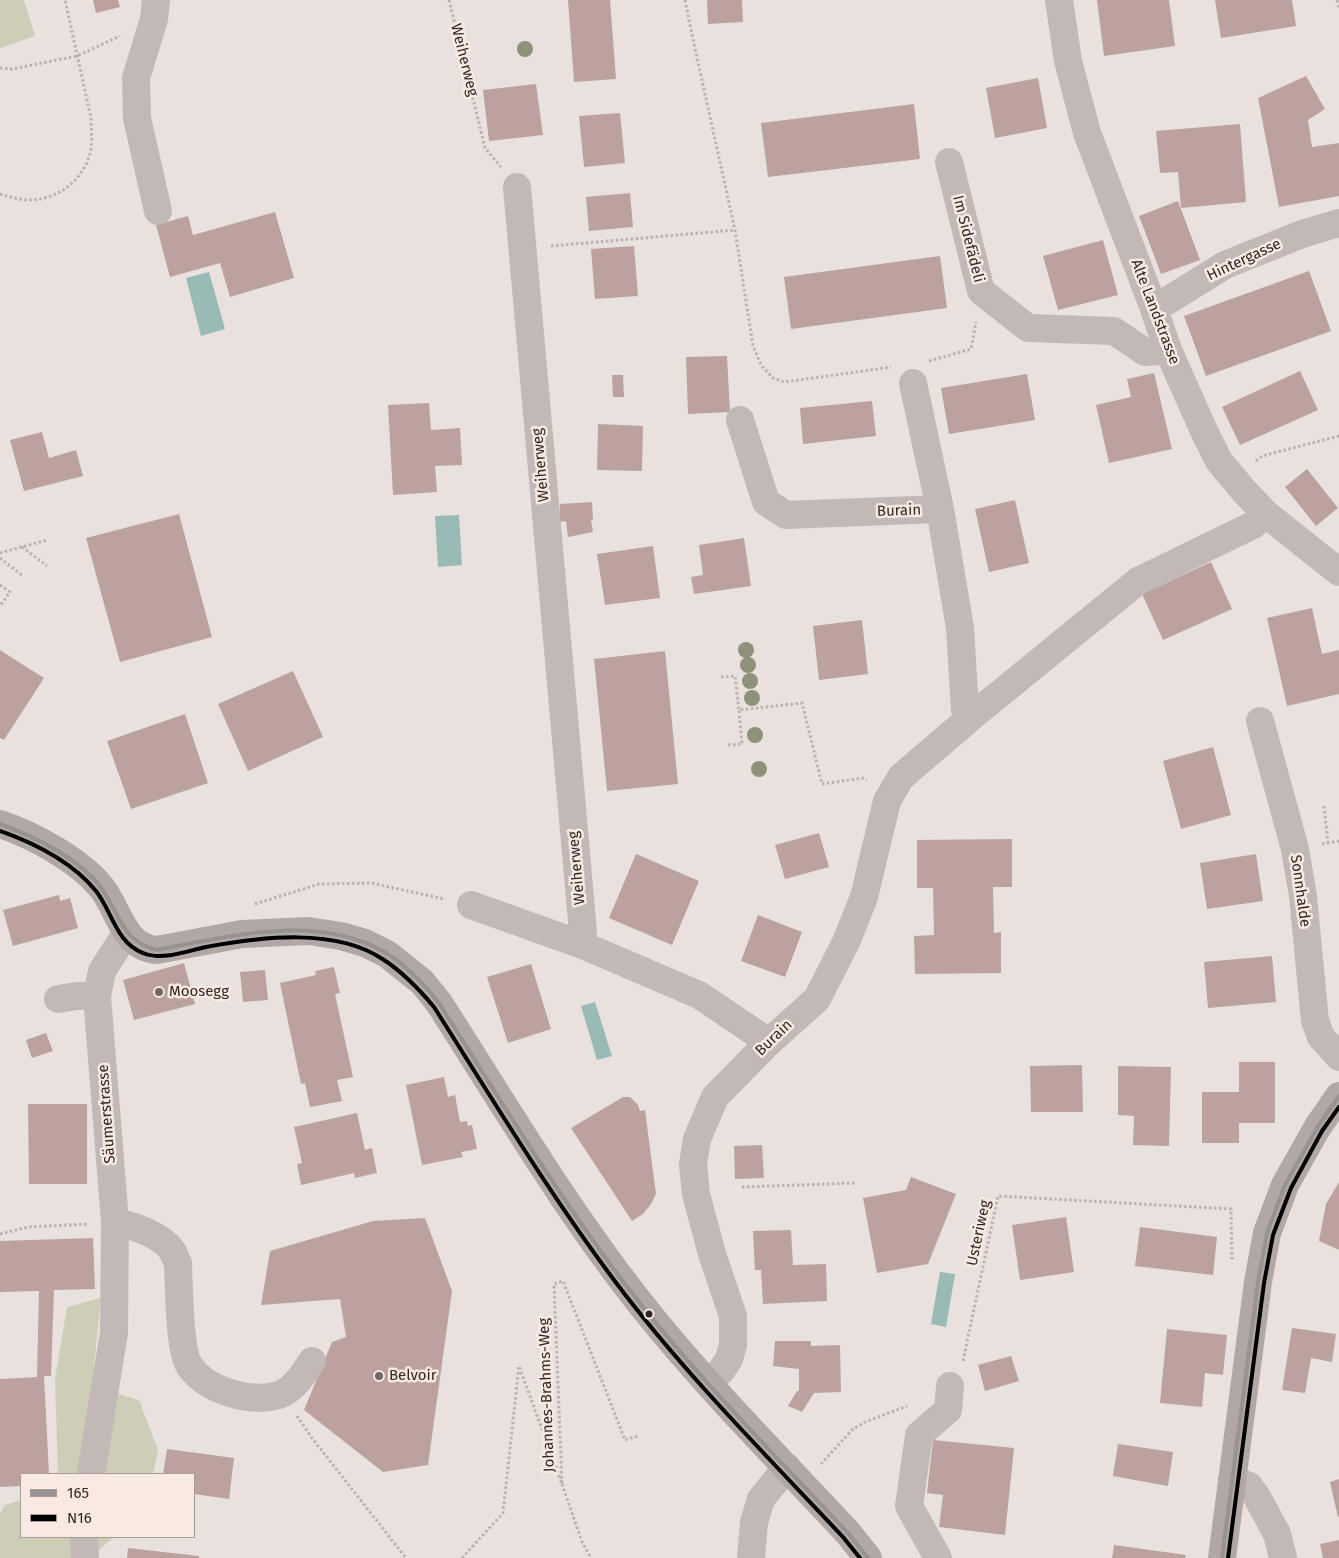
<!DOCTYPE html>
<meta charset="utf-8">
<style>
body{margin:0}
#map{position:relative;width:1339px;height:1558px;overflow:hidden;background:#e9e1dd;font-family:"Fira Sans",sans-serif}
canvas{display:block}
.legend{position:absolute;left:20px;top:1473px;width:175px;height:65px;box-sizing:border-box;background:#f8eae2;border:1px solid #a99c96;margin:0;padding:6px 9px;list-style:none;font-size:15px;color:#322725}
.legend li{display:flex;align-items:center;gap:10px;height:25px}
.legend b{width:25px;border:1px solid #a99c96}
</style>
<div id="map">
<canvas width="1339" height="1558"></canvas>
<ul class="legend">
<li><b style="height:6px;background:#989392"></b>165</li>
<li><b style="height:6px;background:#000"></b>N16</li>
</ul>
</div>
<script>
const g = document.querySelector('canvas').getContext('2d');
g.lineJoin = 'round';
function fill(path, color) {
  g.fillStyle = color;
  g.fill(path, 'evenodd');
}
function strokePath(path, color, width, dash) {
  g.strokeStyle = color;
  g.lineWidth = width;
  g.lineCap = dash ? 'butt' : 'round';
  g.setLineDash(dash || []);
  g.stroke(path);
}
function drawText(font, color, halo, rows, align = 'center') {
  g.font = font + ' "Fira Sans",sans-serif';
  g.lineWidth = 5;
  g.setLineDash([]);
  g.textBaseline = 'middle';
  g.strokeStyle = halo;
  g.fillStyle = color;
  for (const [text, x, y, turn = 0] of rows) {
    g.save();
    g.translate(x, y);
    g.rotate((+turn || 0) * Math.PI / 180);
    g.textAlign = isNaN(turn) ? turn : align;
    if (halo) g.strokeText(text, 0, 0);
    g.fillText(text, 0, 0);
    g.restore();
  }
}
const green = new Path2D(`
 M0 0H24L35 36 0 48Z
 M101 1298 92 1386 139 1400 158 1450 153 1474H58L55 1379 67 1307Z
 M21 1500V1537H114L89 1558H0V1514L5 1505Z`);
const water = new Path2D(`
 M209 272 225 329 201 336 186 278Z
 M459 515 462 565 438 567 435 516Z
 M595 1002 612 1056 597 1060 581 1006Z
 M940 1272 955 1274 946 1327 931 1324Z`);
const building = new Path2D(`
 M93 0H118L120 7 96 13Z
 M568 0H610L616 79 574 82Z
 M707 0H742L743 22 708 24Z
 M1097 0H1169L1175 46 1104 56Z
 M1215 0H1292L1296 26 1221 38Z
 M1306 76 1325 109 1308 120 1312 147 1339 143V196L1279 207 1258 98Z
 M1038 78 1047 128 995 138 986 88Z
 M536 84 543 135 489 141 483 90Z
 M914 104 920 159 768 177 761 123Z
 M620 113 625 163 584 167 579 116Z
 M1240 124 1246 202 1181 208 1178 172 1160 173 1156 131Z
 M630 193 633 227 589 231 586 197Z
 M1178 201 1200 260 1161 274 1139 216Z
 M275 212 294 278 230 297 220 263 170 277 156 225 188 216 193 235Z
 M1103 240 1118 295 1058 310 1043 256Z
 M634 246 638 296 595 299 591 249Z
 M940 256 947 308 791 329 784 277Z
 M1309 271 1331 331 1206 376 1184 316Z
 M727 356 730 412 688 414 686 357Z
 M1300 371 1318 410 1240 445 1222 407Z
 M1154 373 1172 449 1109 463 1096 405 1131 397 1127 379Z
 M1027 374 1035 420 949 434 941 388Z
 M612 375H623L624 397H613Z
 M872 401 876 436 803 444 800 408Z
 M429 403 431 430 460 428 462 465 435 466 437 492 393 495 388 405Z
 M598 424 643 426 642 471 597 470Z
 M42 432 49 458 76 450 83 476 24 491 10 440Z
 M1307 469 1338 508 1316 526 1285 487Z
 M1015 500 1029 563 989 572 975 509Z
 M592 502 593 520H591L593 532 568 537 566 521 560 522V504Z
 M179 514 212 637 120 662 86 538Z
 M744 538 751 586 694 594 691 577 703 575 699 545Z
 M653 546 660 598 605 605 597 554Z
 M1211 562 1232 609 1163 640 1142 594Z
 M1312 608 1322 654 1339 650V694L1287 706 1267 618Z
 M862 620 868 674 819 680 813 626Z
 M0 650 44 678 4 740 0 738Z
 M665 651 678 784 607 791 594 659Z
 M293 671 323 737 248 771 218 704Z
 M185 714 208 783 131 809 107 741Z
 M1213 747 1231 815 1181 829 1163 761Z
 M819 833 829 867 785 879 775 845Z
 M1012 839V887H993L994 933 1001 932V973L915 974 914 936 934 935 933 888H917V840Z
 M636 854 699 881 672 945 609 918Z
 M1256 854 1263 901 1207 909 1200 863Z
 M59 895 60 901 70 898 78 928 13 946 3 910Z
 M758 915 802 932 785 977 741 961Z
 M1272 956 1276 1002 1208 1008 1204 962Z
 M184 963 195 1004 134 1020 123 980Z
 M531 964 551 1029 508 1043 487 977Z
 M334 967 340 993 335 994 353 1077 337 1080 342 1101 310 1107 305 1083 301 1084 280 983 316 975 315 971Z
 M265 970 268 1000 243 1002 240 972Z
 M46 1033 53 1051 32 1058 26 1040Z
 M1239 1062H1275V1123H1239V1143H1202V1092H1239Z
 M1082 1065 1083 1112H1031L1030 1066Z
 M1118 1066 1171 1067 1169 1146 1133 1145 1134 1116 1118 1115Z
 M444 1077 448 1097 455 1095 460 1122 467 1121 468 1126 472 1125 477 1149 461 1152 463 1157 422 1165 406 1085Z
 M623 1097H630L638 1105 640 1111 645 1110 656 1194 651 1204 643 1214 632 1221 571 1128Z
 M28 1104H87V1184H29Z
 M357 1113 365 1150 372 1148 377 1173 355 1178 354 1173 301 1185 297 1164 302 1163 294 1127Z
 M762 1145 764 1178 735 1179 734 1146Z
 M911 1177 956 1194 928 1264 877 1273 863 1198 906 1190Z
 M1339 1182V1250L1319 1241 1326 1204Z
 M1066 1217 1074 1272 1020 1280 1012 1225Z
 M425 1218 452 1291 428 1465 383 1472 304 1410 332 1342 346 1337 340 1299 261 1305 270 1251 373 1221Z
 M1140 1227 1217 1237 1213 1275 1135 1266Z
 M791 1230 793 1265 826 1264 827 1301 763 1304 761 1270H755L753 1231Z
 M93 1238 95 1289 54 1290 51 1376H44L49 1474H21V1486L0 1487V1379L37 1377 39 1291 0 1292V1241Z
 M1292 1328 1336 1334 1332 1362 1311 1358 1305 1393 1282 1390Z
 M1167 1329 1227 1335 1223 1375 1205 1373 1202 1407 1160 1403Z
 M775 1341H811V1346L840 1345 841 1392 814 1393 802 1412 788 1406 797 1391H799V1369L773 1366Z
 M1011 1356 1019 1381 985 1391 978 1365Z
 M933 1440 1014 1448 1005 1535 939 1527 943 1495 927 1493Z
 M1118 1444 1173 1452 1168 1486 1113 1476Z
 M167 1449 234 1458 229 1499 194 1494V1474H163Z
 M1339 1479V1517H1338L1330 1482Z
 M1339 1540V1558H1323L1320 1544Z
 M1114 1545 1186 1555 1185 1558H1112Z
 M128 1548 199 1556V1558H127Z`);
const path = new Path2D(`
 M449 0 485 148 501 167
 M685 0 694 44 735 230 753 346 761 365 773 378 785 382 891 367
 M1337 0 1339 8
 M0 68 12 69 77 56 120 36
 M0 194C10 197 20 200 30 200 58 200 84 179 90 153 93 141 91 129 91 118L65 0
 M551 246 735 230
 M929 361 971 349 976 322
 M1256 461 1262 456 1339 436
 M22 547 47 566
 M0 553 47 540
 M0 558 23 576
 M0 585 10 592 0 606
 M721 677 735 676 739 710
 M728 745 742 744 739 710 802 703 822 784 863 778 867 780
 M1324 806 1328 843
 M1322 844 1339 841
 M255 904 319 884 371 883 444 899
 M742 1187 855 1183
 M0 1234 28 1227 88 1224
 M963 1361 998 1196 1231 1209 1232 1260
 M297 1416 312 1438 406 1558
 M821 1464 853 1429 865 1422 907 1406
 M562 1484 582 1542 591 1558
 M462 1558 503 1513 519 1366 562 1484 554 1284 563 1281 625 1440 638 1436`);
const minor = new Path2D(`
 M156 0 154 19 136 78 137 118 158 211
 M1059 0 1068 61 1087 133 1153 306 1168 350 1204 431 1219 461 1245 492 1266 514 1339 572
 M949 162 981 291 1028 328 1114 331 1145 352 1168 350
 M517 187 583 932 580 944
 M1153 306 1167 301 1225 265 1302 234 1339 223
 M913 383 940 509
 M740 420 766 502 786 515 940 509 960 628 965 710 970 718
 M1260 721 1295 849 1303 896 1315 1021 1321 1037 1339 1057
 M471 905 580 944 699 995 769 1042
 M58 999 77 996H97
 M115 1222C132 1225 164 1236 173 1252 175 1256 176 1260 178 1263 179 1285 179 1349 189 1365 205 1391 254 1405 281 1394 295 1388 304 1373 312 1361
 M708 1383 721 1371 729 1359 733 1345V1316L712 1254 696 1194 693 1164 697 1139 715 1097 769 1042 817 999 847 940 864 897 887 801 901 777 970 718 1138 581 1253 525 1266 514
 M91 1474 114 1333 115 1222 97 996 102 971 127 932
 M1232 1480 1249 1486 1257 1497 1277 1534 1283 1558
 M84 1537 85 1558
 M751 1558 754 1522 761 1499 787 1467
 M938 1558 909 1506 919 1435 948 1410 950 1386`);
const major = new Path2D(`
 M0 824C33 835 79 860 101 887 120 910 122 947 157 950L242 934 308 931 341 936 365 943 387 954 422 982 439 1003C507 1109 572 1220 652 1318 713 1393 782 1462 848 1533L868 1558
 M1222 1558 1258 1282 1267 1233 1285 1185 1317 1128 1339 1096`);
const bus1 = new Path2D(`
 M0 824C33 836 68 853 93 878 119 904 117 941 157 950 229 936 319 913 386 953 407 966 424 984 439 1003 498 1096 555 1191 622 1280 690 1370 771 1451 848 1533L868 1558
 M1222 1558 1258 1282 1267 1233 1285 1185 1317 1128 1339 1096`);
const bus2 = new Path2D(`
 M0 831C34 843 72 862 96 891 112 911 116 943 143 953 162 961 187 951 206 947 261 937 336 927 384 960 404 973 419 989 434 1007 493 1100 550 1195 617 1284 685 1374 766 1455 843 1537L860 1558
 M1228 1558 1264 1283 1273 1235 1291 1188 1322 1131 1339 1107`);
const trees = [
 [525,49],
 [746,650],
 [748,665],
 [750,681],
 [752,698],
 [755,735],
 [759,769]
];
const markers = [
 [159,992,5,"#726865"],
 [649,1314,4.5,"#322725"],
 [379,1376,5,"#726865"]
];
const streetNames = [
 ["Weiherweg",464,60,76],
 ["Im Sidefädeli",968,239,76],
 ["Hintergasse",1244,260,-25],
 ["Alte Landstrasse",1155,312,69],
 ["Weiherweg",541,465,-95],
 ["Burain",899,511,-2],
 ["Weiherweg",577,868,-95],
 ["Sonnhalde",1300,891,82],
 ["Burain",774,1038,-44],
 ["Säumerstrasse",107,1114,-94],
 ["Usteriweg",979,1233,-78],
 ["Johannes-Brahms-Weg",547,1395,-92]
];
const poiNames = [
 ["Moosegg",169,992],
 ["Belvoir",389,1376]
];
fill(green, '#cecdb7');
fill(water, '#99bbb5');
fill(building, '#bca29f');
strokePath(path, '#bbb2ae', 3, [2.5, 2.5]);
strokePath(minor, '#c2b9b6', 28);
strokePath(major, '#b1a8a5', 28);
strokePath(bus1, '#989392', 4);
strokePath(bus2, '#000', 4);
g.fillStyle = '#90917b';
for (const [x, y] of trees) {
  g.beginPath();
  g.arc(x, y, 8, 0, 2 * Math.PI);
  g.fill();
}
for (const [x, y, r, color] of markers) {
  const dot = new Path2D();
  dot.arc(x, y, r, 0, 2 * Math.PI);
  g.fillStyle = color;
  g.fill(dot);
  strokePath(dot, '#f8eae2', 2);
}
drawText('15px', '#322725', '#f8eae2', streetNames);
drawText('15px', '#322725', '#f8eae2', poiNames, 'left');
</script>
